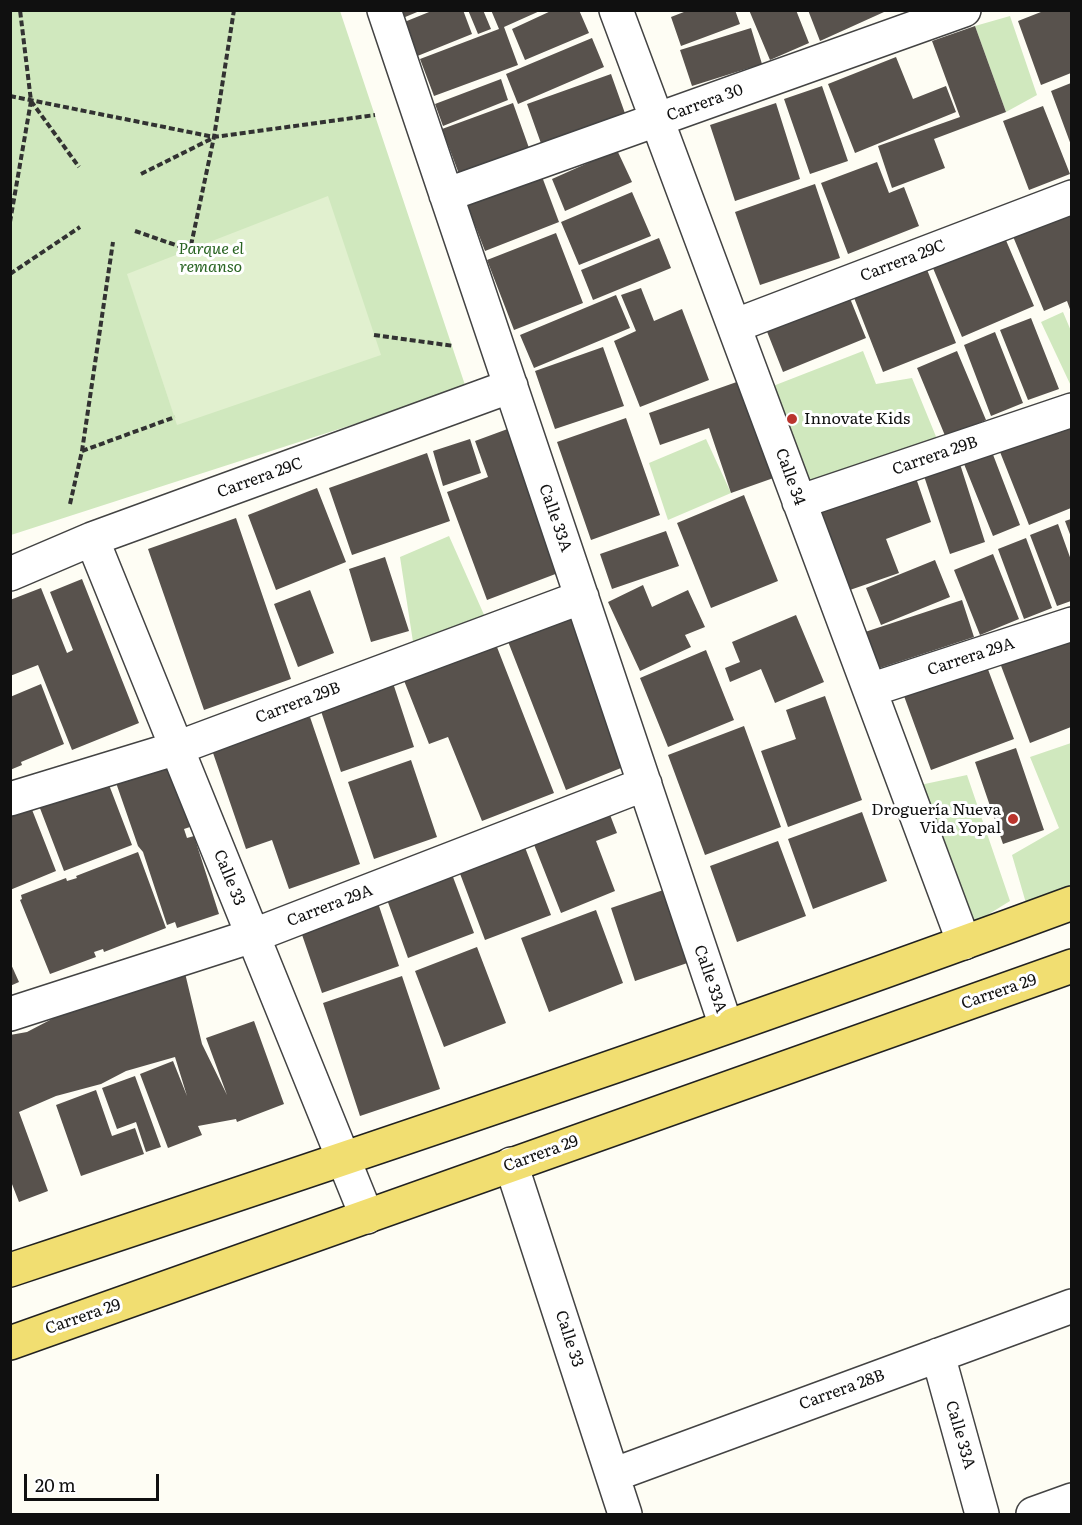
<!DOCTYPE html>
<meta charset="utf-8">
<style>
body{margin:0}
#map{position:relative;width:1082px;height:1525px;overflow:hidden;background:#fefdf4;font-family:Literata,serif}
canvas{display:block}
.frame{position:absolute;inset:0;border:12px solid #101010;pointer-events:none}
.scale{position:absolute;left:24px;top:1474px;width:135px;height:27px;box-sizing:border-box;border:3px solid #101010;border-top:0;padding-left:8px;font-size:18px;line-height:21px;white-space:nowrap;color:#101010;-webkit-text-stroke:4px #fff;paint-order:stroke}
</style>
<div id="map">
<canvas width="1082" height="1525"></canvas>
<div class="frame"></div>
<div class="scale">20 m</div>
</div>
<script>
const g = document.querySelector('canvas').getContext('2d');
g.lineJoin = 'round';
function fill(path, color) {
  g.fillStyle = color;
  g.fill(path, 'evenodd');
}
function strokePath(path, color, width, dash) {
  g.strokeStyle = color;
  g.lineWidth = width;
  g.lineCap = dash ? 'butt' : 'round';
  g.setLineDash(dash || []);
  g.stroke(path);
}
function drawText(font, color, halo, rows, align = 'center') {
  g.font = font + ' Literata,serif';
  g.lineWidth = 6;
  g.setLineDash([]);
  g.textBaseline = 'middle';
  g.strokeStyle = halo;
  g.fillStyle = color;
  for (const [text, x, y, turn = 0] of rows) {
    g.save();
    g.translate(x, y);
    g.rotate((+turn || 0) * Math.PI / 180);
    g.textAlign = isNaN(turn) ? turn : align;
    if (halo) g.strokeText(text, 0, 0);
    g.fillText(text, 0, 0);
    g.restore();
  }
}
const green = new Path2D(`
 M10 11H340L466 388 11 535Z
 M1010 16 1037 95 1006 112 975 26Z
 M1063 312 1071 331V386L1041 322Z
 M863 351 876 384 912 378 937 439 807 484 773 386Z
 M706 439 731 493 668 520 649 463Z
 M449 536 485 617 413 642 400 557Z
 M1071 743V896L1028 910 1012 855 1059 828 1030 757Z
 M967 775 1010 901 968 927 920 785Z`);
const pitch = new Path2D(`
 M328 196 381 355 177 425 127 274Z`);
const building = new Path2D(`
 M394 10H422L398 20Z
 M434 10H463L472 34 410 59 397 25Z
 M468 10H483L491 29 478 34Z
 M491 10H542L504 27 518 65 434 96 420 59 499 29Z
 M553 10H579L589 33 525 60 512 29Z
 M689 10H735L740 24 681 46 671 17Z
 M749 10H796L809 43 770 60Z
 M808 10H883L884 12 820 41Z
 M1046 10H1071V73L1041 85 1018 21Z
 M975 26 1006 112 934 139 945 168 892 188 878 146 960 117 932 41Z
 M751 28 762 64 692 86 680 50Z
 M592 38 604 67 518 104 506 74Z
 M896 57 913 99 946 86 956 112 855 153 828 84Z
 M611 74 627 119 543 149 527 104Z
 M501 79 508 100 443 126 435 104Z
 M1071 83V145L1051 91Z
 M822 86 848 161 810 174 784 99Z
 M513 103 529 148 459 174 442 129Z
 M776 103 800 179 735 201 710 125Z
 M1043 106 1070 174 1029 190 1003 121Z
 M617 150 632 182 565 211 552 179Z
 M877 162 889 193 904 187 919 226 848 254 821 183Z
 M541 174 559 222 485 251 466 202Z
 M815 184 840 258 760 285 735 212Z
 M632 192 651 236 579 265 561 222Z
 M1071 209V312L1067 301 1044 311 1012 234Z
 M1002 231 1034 306 962 337 930 261Z
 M556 233 583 303 514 330 487 260Z
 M659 238 671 268 593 300 581 270Z
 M924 262 956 343 883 372 851 290Z
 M641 288 654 321 682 309 709 380 640 407 614 341 636 331 621 295Z
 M847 291 866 338 783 372 764 324Z
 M616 295 630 328 534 368 520 335Z
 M1031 318 1059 389 1028 400 1000 330Z
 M995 332 1023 403 991 416 964 345Z
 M603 347 624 406 555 429 535 371Z
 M957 351 986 420 946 438 917 368Z
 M748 378 782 475 731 493 709 428 660 445 649 413Z
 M626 418 660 515 591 540 557 442Z
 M1071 424V508L1029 525 1000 452Z
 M513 427 566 570 487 600 447 492 488 477 475 441Z
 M470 439 481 473 443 486 433 451Z
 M992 452 1020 525 993 536 964 464Z
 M427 453 450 521 352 555 329 488Z
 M960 464 985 542 950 554 924 476Z
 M916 478 931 522 886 539 899 573 847 591 819 512Z
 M317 488 346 562 276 590 248 515Z
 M744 495 778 581 711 608 677 523Z
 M236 518 291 679 204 710 148 549Z
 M1071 519V537L1065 521Z
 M1058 524 1071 560V601L1057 606 1030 535Z
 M666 531 679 566 612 589 600 554Z
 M1026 538 1052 608 1024 619 998 549Z
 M993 554 1019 619 980 635 954 570Z
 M385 557 409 631 371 642 349 569Z
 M935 560 950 597 881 625 866 588Z
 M82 579 139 723 72 750 38 665 10 676V600L41 588 67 653 73 650 50 592Z
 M643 585 652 607 688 590 705 627 685 635 691 647 640 671 608 602Z
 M310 590 334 653 298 667 274 604Z
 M962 600 974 637 874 670 862 633Z
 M572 612 631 764 566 790 507 639Z
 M796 615 824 682 775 703 761 669 730 682 725 668 740 662 732 642Z
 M1071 636V727L1030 743 1000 663Z
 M495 642 554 793 482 821 448 737 429 744 403 678Z
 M706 650 734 720 668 747 640 678Z
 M986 664 1014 739 931 770 904 696Z
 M393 683 414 747 341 772 320 708Z
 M41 684 64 744 21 762 22 765 10 770V697Z
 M825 696 862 800 788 827 761 751 796 739 786 710Z
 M310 717 360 864 289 889 272 840 246 849 212 750Z
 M744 726 781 827 705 855 668 755Z
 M1016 748 1044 830 1003 844 975 762Z
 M164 759 190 827 184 829 187 838 194 836 219 914 177 928 175 922 167 925 143 852 138 846 114 777Z
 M411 760 437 837 374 859 348 782Z
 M106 777 132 845 64 871 38 803Z
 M29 802 56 871 10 890V810Z
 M607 807 617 833 596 841 615 891 561 913 531 837Z
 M862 812 887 881 813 909 788 839Z
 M521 837 551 915 485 940 456 863Z
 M778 841 806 916 737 942 710 866Z
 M138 852 166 928 104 952 103 949 94 952 96 957 50 974 20 900 22 899 21 895 66 878 67 881 77 878 76 876Z
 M450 869 474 933 408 958 385 894Z
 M672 887 696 960 635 981 611 908Z
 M377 900 399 966 322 993 299 926Z
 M596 910 623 983 549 1012 521 938Z
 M477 947 506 1023 444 1047 415 971Z
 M10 962 19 982 10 986Z
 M185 973 202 1044 227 1095 206 1038 254 1021 284 1104 237 1122 236 1119 198 1126 202 1135 168 1148 140 1074 173 1061 187 1096 175 1057 126 1071 101 1084 56 1096 19 1112 48 1191 19 1202 10 1179V1035L27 1032 71 1009Z
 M402 976 440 1089 360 1116 323 1003Z
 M135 1076 161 1147 146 1152 136 1122 117 1129 102 1088Z
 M96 1090 112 1136 135 1128 144 1154 81 1176 56 1105Z`);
const path = new Path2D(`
 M10 96 214 137 375 115
 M31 101 79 167
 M141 174 213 138
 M10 222 31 101 20 10
 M135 231 190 250 214 137 234 10
 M10 274 80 227
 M374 335 454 346
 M82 451 175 417
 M70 504 82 451 113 242`);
const minor = new Path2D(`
 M384 10 726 1026
 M616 10 964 943
 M446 195 964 10
 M734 326 1072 197
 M799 502 1072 410
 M92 539 367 1217
 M10 574 92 539 511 386
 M870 690 1072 624
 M10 799 177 748 582 597
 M10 1014 252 936 645 784
 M511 1164 625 1514
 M938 1355 982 1514
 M613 1475 1072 1306
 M1033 1514 1072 1500`);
const major = new Path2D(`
 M10 1270C366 1152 720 1033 1072 903
 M10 1343 1072 966`);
const markers = [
 [792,419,6,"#ba352e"],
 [1013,819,6,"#ba352e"]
];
const streetNames = [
 ["Carrera 30",705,103,-20],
 ["Carrera 29C",903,261,-21],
 ["Carrera 29B",935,456,-19],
 ["Calle 34",790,477,70],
 ["Carrera 29C",260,478,-20],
 ["Calle 33A",555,518,71],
 ["Carrera 29A",971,657,-18],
 ["Carrera 29B",298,703,-21],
 ["Calle 33",229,878,68],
 ["Carrera 29A",330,906,-21],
 ["Calle 33A",710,979,71],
 ["Carrera 29",999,992,-19],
 ["Carrera 29",541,1154,-20],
 ["Carrera 29",83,1317,-19],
 ["Calle 33",569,1339,72],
 ["Carrera 28B",842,1390,-20],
 ["Calle 33A",960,1435,74]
];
const parkNames = [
 ["Parque el",211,249],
 ["remanso",211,267]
];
const poiNames = [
 ["Innovate Kids",804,419],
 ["Droguería Nueva",1001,810,"right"],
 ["Vida Yopal",1001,828,"right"]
];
fill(green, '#d0e8be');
fill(pitch, '#e1f0cf');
fill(building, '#58524d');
strokePath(minor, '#434343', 36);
strokePath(major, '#212121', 36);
strokePath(path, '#323232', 4, [6, 3]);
strokePath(minor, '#fff', 33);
strokePath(major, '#f1de71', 33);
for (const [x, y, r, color] of markers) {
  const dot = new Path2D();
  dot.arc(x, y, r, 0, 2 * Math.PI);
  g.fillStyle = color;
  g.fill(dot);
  strokePath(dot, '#fff', 2);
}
drawText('16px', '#101010', '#fff', streetNames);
drawText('italic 16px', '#2a6523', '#fff', parkNames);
drawText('16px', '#101010', '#fff', poiNames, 'left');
</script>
